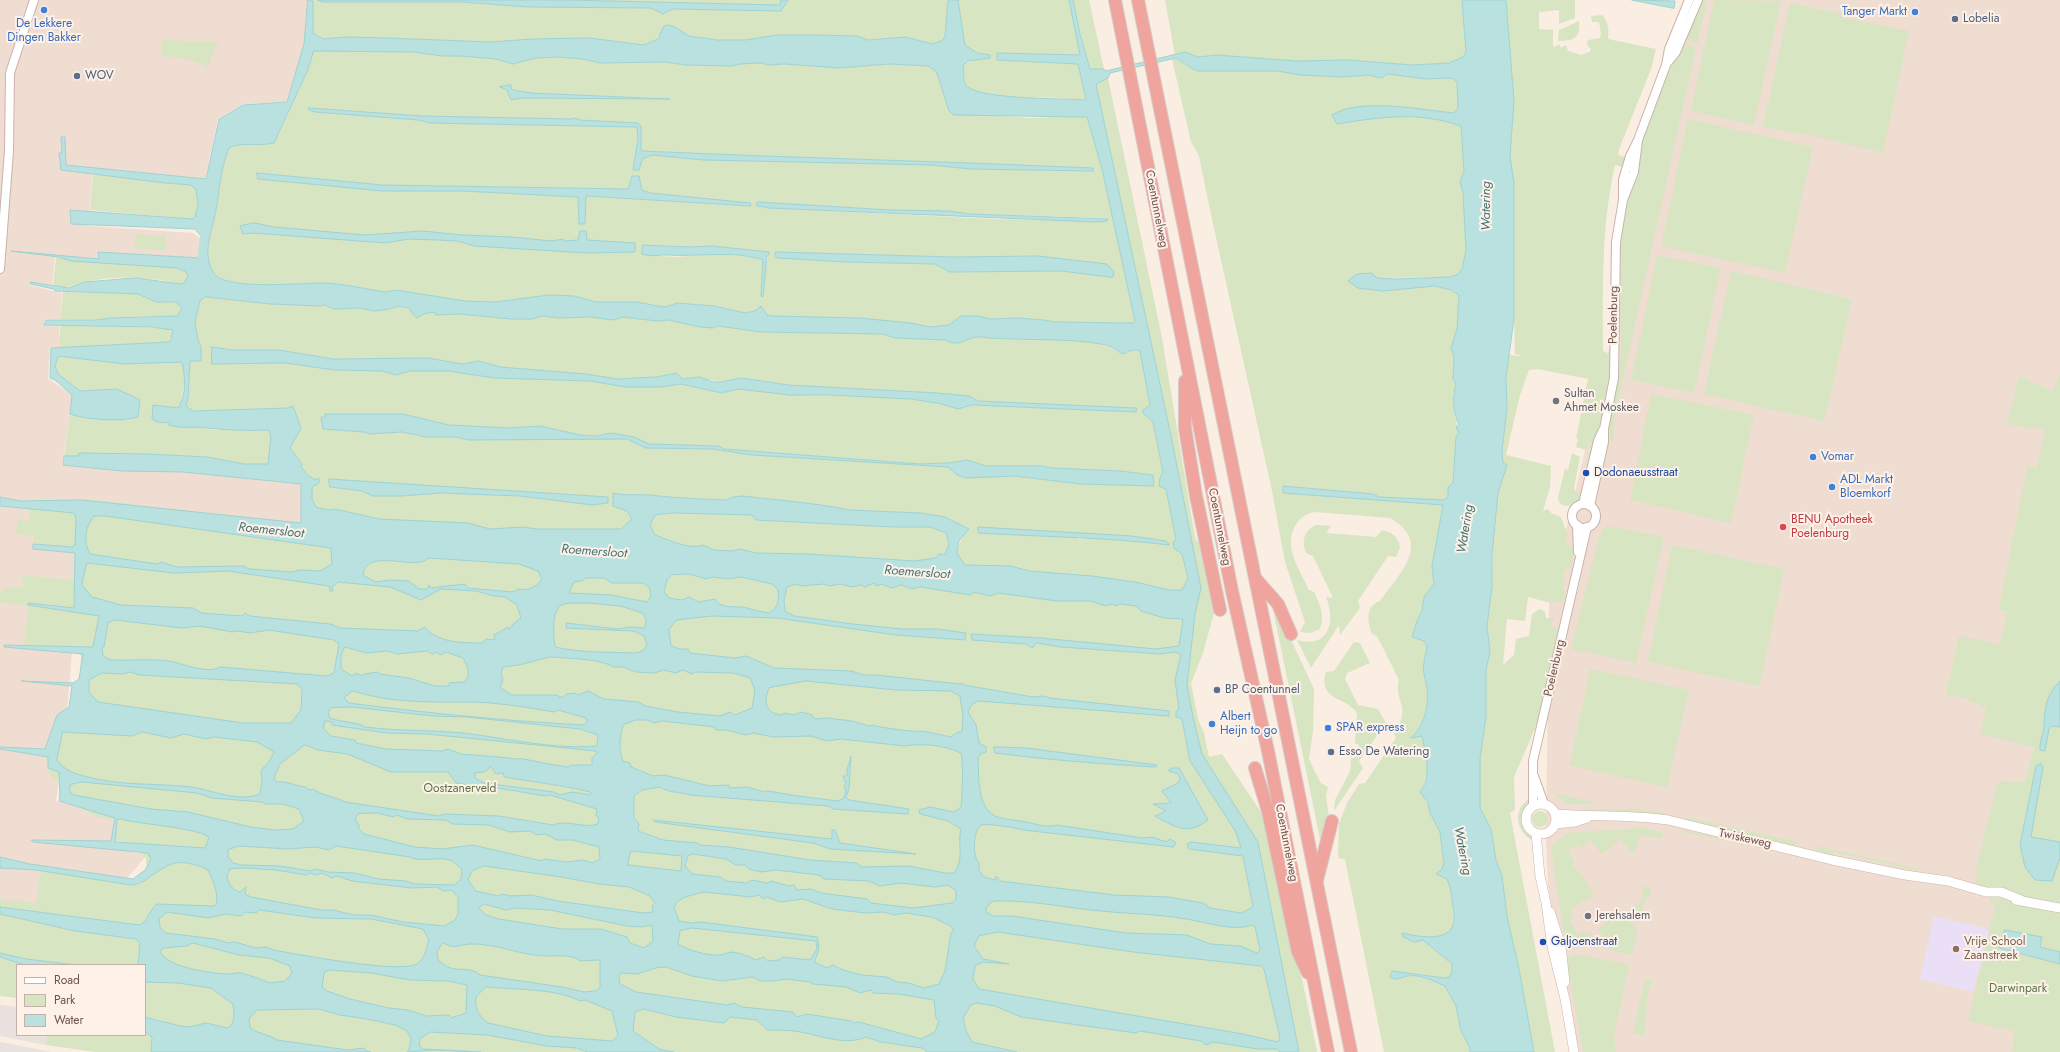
<!DOCTYPE html>
<style>
body{margin:0}
#map{position:relative;width:2060px;height:1052px;overflow:hidden;background:#faede2;font-family:Jost,sans-serif}
canvas{display:block}
.legend{position:absolute;left:16px;top:964px;width:130px;height:72px;box-sizing:border-box;background:#fdf1e8;border:1px solid #c4b1a9;margin:0;padding:5px 7px;list-style:none;font-size:12px;color:#6f524b}
.legend li{display:flex;align-items:center;gap:8px;height:20px}
.legend b{width:20px;border:1px solid #c4b1a9}
</style>
<div id="map">
<canvas width="2060" height="1052"></canvas>
<ul class="legend">
<li><b style="height:5px;background:#fff"></b>Road</li>
<li><b style="height:11px;background:#d7e5c2"></b>Park</li>
<li><b style="height:11px;background:#b9e1e0"></b>Water</li>
</ul>
</div>
<script>
const g = document.querySelector('canvas').getContext('2d');
g.lineJoin = 'round';
function fill(path, color) {
  g.fillStyle = color;
  g.fill(path, 'evenodd');
}
function strokePath(path, color, width, dash) {
  g.strokeStyle = color;
  g.lineWidth = width;
  g.lineCap = dash ? 'butt' : 'round';
  g.setLineDash(dash || []);
  g.stroke(path);
}
function drawText(font, color, halo, rows, align = 'center') {
  g.font = font + ' Jost,sans-serif';
  g.lineWidth = 4;
  g.setLineDash([]);
  g.textBaseline = 'middle';
  g.strokeStyle = halo;
  g.fillStyle = color;
  for (const [text, x, y, turn = 0] of rows) {
    g.save();
    g.translate(x, y);
    g.rotate((+turn || 0) * Math.PI / 180);
    g.textAlign = isNaN(turn) ? turn : align;
    if (halo) g.strokeText(text, 0, 0);
    g.fillText(text, 0, 0);
    g.restore();
  }
}
const residential = new Path2D(`
 M0 0H311L308 47 286 102 243 104 218 118 205 180 93 169 88 226 193 233 204 241 203 254 200 259H99L55 257 52 285 29 282V285L62 293 60 319H45L44 325 59 326V347L50 348 48 379 73 395 62 465H183L305 475 303 534 84 511 64 746 56 801 115 815 111 849 148 854 121 885 43 873 29 965H17L0 995Z
 M1692 0H2060V1052H1578L1548 885 1546 840 1549 602Z`);
const industrial = new Path2D(`
 M0 1005 17 1007V1035H47L46 1045 0 1036Z
 M0 1042 52 1052H0Z`);
const education = new Path2D(`
 M1934 916 1985 928 1989 933 1973 992 1920 979Z`);
const green = new Path2D(`
 M313 0 323 2H462L528 7 651 8 663 14 672 9 781 11 788 0H948L945 36 943 40 933 44 905 37 868 40 857 36 815 35H777L745 40H718L689 36 670 25 662 30 656 40 644 45 589 38 491 42 388 38 347 37 323 39 313 33Z
 M568 0H781L780 5Z
 M958 0H1069L1081 55 997 53V60L1078 64 1086 99C1077 101 1068 98 1058 98 1038 97 982 100 967 86 963 82 964 72 963 66 971 58 981 61 990 55L977 53 965 45Z
 M1073 0H1089L1104 69H1090L1080 34Z
 M1165 0H1462L1466 52 1463 57 1449 63 1413 65 1347 60 1296 61 1217 55 1198 57 1185 52 1175 55Z
 M1506 0H1575V18L1559 24V10L1539 12V29L1553 30V46L1555 47 1559 44 1561 48 1566 45 1568 51 1581 55 1590 52 1591 49 1587 45 1588 40 1600 38 1601 33 1599 22H1592L1591 16 1602 15C1609 22 1609 31 1608 39L1656 49 1651 69 1619 149 1618 155 1626 157 1623 167 1615 165C1601 227 1603 288 1603 351L1612 355 1603 411 1591 459H1587L1591 443 1588 442 1587 450 1576 447 1578 439 1576 438 1588 379 1538 369 1529 370 1520 395 1506 455 1551 466 1550 487 1543 511 1548 509 1551 513 1561 517 1568 536 1565 545 1573 547C1574 554 1572 561 1572 567L1566 569 1563 573 1565 583 1563 589 1566 597 1562 602H1547L1528 597 1525 621 1507 619 1503 665 1514 655 1516 639 1529 636 1532 614 1540 609 1545 612 1546 618 1553 619 1551 627 1565 630 1547 700 1514 777 1515 810 1510 813 1555 1052H1534L1519 969 1507 916 1502 876 1496 860 1491 829 1480 808V759L1486 716V670L1490 652 1487 626 1492 586 1493 538 1498 493 1503 478 1502 450 1507 409 1506 377 1509 355 1523 356 1515 354 1510 156 1513 90Z
 M1701 0H1707L1697 44 1685 40Z
 M1714 0 1781 1 1754 125 1691 111Z
 M1790 3 1843 14 1842 17 1909 31 1883 153 1820 137 1763 127Z
 M1579 21C1581 38 1574 41 1558 41L1559 30Z
 M161 40 218 42 208 67 185 58 161 56Z
 M1683 43 1696 48 1618 402 1614 422V442L1610 441V417L1618 378 1621 355 1620 247 1624 215 1641 142 1666 77Z
 M313 51 413 52 443 56H460L496 59 513 64 536 58 558 57 582 59 601 63 665 62 687 65 732 66 740 64 761 63 768 65 784 64 839 68 889 64 928 66 936 70 954 115 976 114 1030 118 1075 116 1087 117 1102 169 1135 321 1133 323H1126L1056 322 1044 320 1018 318 991 319 961 316 953 323 940 328 860 318 772 316 767 315 762 307 755 311 745 313 714 306 677 303 666 307 657 306 637 302H596L574 296 549 295 495 302 465 301 396 290 386 292C364 289 342 283 320 283 300 283 222 291 213 272 203 254 210 237 214 219 220 195 219 171 229 148L242 144 267 145 279 134 307 72ZM511 85V88L513 90 532 93 659 98H515L509 94 507 89 501 87ZM309 108 422 116 572 119 638 123 641 140V151C791 158 942 161 1092 168L1093 171 970 169 931 165 704 160 652 155 642 159 633 170 638 139V127L430 123 418 120 316 112 309 110ZM257 173 382 185 628 189 632 176 639 177 642 190 650 193 750 204V206L585 196V224H579L578 197 462 191H382L258 179ZM758 202 890 210 949 211 970 214 1107 218V221L994 219 769 208 759 207ZM660 245 691 247 712 246 769 252 761 296 763 261 751 257 716 254 677 257 658 256ZM776 252 953 257 1038 256 1067 260 1110 277 1061 271 950 272 935 264 846 262 777 258 775 254Z
 M1176 58C1183 62 1192 70 1199 71H1278L1300 75 1343 77 1368 75 1381 78 1387 74 1426 79 1452 78 1457 82 1458 108 1454 113 1379 105 1387 116 1440 119 1461 126 1464 171 1461 184 1464 205 1466 250 1462 269 1458 274 1451 277 1377 278 1358 288C1367 288 1377 291 1386 291 1410 289 1437 280 1459 295L1457 329 1451 348 1454 358 1453 378 1456 384 1453 394 1455 416 1459 433 1456 437 1453 483 1448 487V497L1443 500 1379 497 1373 494 1284 486 1283 493 1443 505 1432 566 1434 584 1424 598 1422 611 1417 621 1412 637 1424 641 1427 646C1426 654 1422 666 1424 673 1429 695 1429 720 1412 737L1422 736 1427 760V772L1422 790 1430 813 1440 832 1444 863 1442 869 1436 874 1447 879C1451 888 1452 897 1453 906 1453 912 1455 919 1453 925 1448 943 1416 937 1402 933L1408 940H1423L1452 964V972L1449 977 1444 978 1392 971 1390 973V977C1400 979 1400 976 1408 976 1421 976 1434 981 1445 986L1456 1006 1461 1031 1470 1048V1052H1384L1345 859 1338 858 1339 824 1347 803 1359 784 1365 783 1396 738 1394 734C1413 705 1393 701 1399 680L1377 636 1372 634C1367 621 1365 606 1380 601 1400 573 1433 543 1390 518L1315 512C1307 513 1299 518 1295 526 1283 547 1300 570 1309 590L1314 592C1320 605 1325 615 1320 629L1310 633 1300 632 1305 622 1285 562 1272 491 1210 210 1199 156 1191 142 1172 59Z
 M1108 78 1162 338 1192 520 1196 541 1202 540 1213 595 1214 613 1203 653 1191 683 1198 719 1204 733 1209 757 1222 754 1271 827 1317 1052H1299L1258 842 1232 803 1293 1052H96L46 1045 47 1035H145V1032L151 1035 161 1020 145 1017V982H148L145 965C99 965 44 969 0 953V914L75 931 137 939 132 924 0 907V894L1 900 14 902V900L36 903 41 871 131 885 140 884 155 869 146 864V858L130 843 111 840 115 819 96 817 87 811 59 796V782L52 778 49 774 45 752 54 724 67 715 72 697 71 688 78 682 80 676 81 656 77 652 79 646 24 645 28 606 0 602V592L3 591V587L23 588 22 575 74 580 75 554 69 547 33 544 34 536 16 534 17 520 29 521 30 509 73 513C76 502 77 499 89 499L180 510 248 523 299 527 354 514C341 510 329 511 316 507L312 499V487L318 484 301 467 302 464 290 448 301 428 293 406 288 408 193 411 186 406 188 398 190 360H201V347L198 340 195 322 200 301 206 297 270 304 318 306 325 305 333 309 359 308 366 310H391L398 306 423 314 435 312 436 315 460 314 511 319H532L542 316 559 318 590 317 614 320 622 317 657 321 668 320 700 327 713 328 718 326 761 332 882 334 896 338 946 340C958 349 965 337 977 337 990 337 1004 340 1017 340 1045 338 1096 336 1119 353L1129 350 1140 351 1150 406 1143 410 1153 422 1163 472 1160 478 1166 489 1176 539 1182 554 1188 578 1182 590H1175H1200L1176 461 1096 84ZM212 347 232 350H279L333 359 428 358 462 364 479 361 500 367 586 374 617 379 657 377 676 373 683 379 694 377 721 382 741 378 789 385 937 393 969 396 978 401 1137 408 1136 412 972 405 964 408 911 399 861 396 790 395 738 389 722 393 681 384 661 387H625L590 381 494 378 448 371H410L395 375 383 371 334 370 286 363 212 364ZM403 414 449 425 508 428 540 426 580 435 597 436 611 433 634 437 649 444 718 446 724 449 920 464 948 463 967 460 986 466H1042L1052 468 1120 471 1153 475 1154 486 1080 484 1015 476 972 477 957 475 948 467 752 455 713 449 646 448 627 439H463L456 437H426L402 432 370 434 364 432 324 429 322 417ZM329 480 608 497V503L539 499 520 496 440 493 402 496H373L362 491 330 487ZM613 493C625 496 637 494 649 495 675 498 700 499 726 500 743 491 813 505 834 509L842 508 850 510 921 513 945 517 967 532C960 540 950 560 965 565 971 567 979 566 985 567L964 566 945 555 949 544 946 533 930 527H893L756 520 752 515 674 513 655 515 650 525 655 535 540 529H621L632 520 627 511 613 506ZM1078 534 1132 536 1166 541 1097 538 1078 539Z
 M1688 119 1813 147 1785 273 1661 246Z
 M93 174 165 183 191 185 196 190 198 205 196 216 192 219 90 210Z
 M136 234 166 236V251L135 248Z
 M1657 255 1721 268 1694 393 1631 380Z
 M56 257 177 268 186 272 189 276 184 283 181 284C155 277 112 275 85 282 68 286 73 289 53 286Z
 M1731 271 1852 299 1825 419 1823 421 1704 394Z
 M63 292 138 294C149 301 163 304 176 302L182 308 179 316C139 315 100 321 60 319Z
 M60 325 166 328 173 330V334L168 342 59 348Z
 M58 356 87 359 182 362 186 374 181 403 178 408 157 422 216 430H269L271 437 269 464H244L207 457 148 454 80 453 78 456H64L70 414 83 417 128 420 117 389 80 391 58 374 55 366Z
 M2060 374V1052H2012L2014 1031 1968 1021 1995 906 1976 882 1977 874 1975 873 1997 783H2000L2001 781 2025 782 2034 747 1980 734 1986 708 1963 698 1946 694 1959 636 2000 645 2007 612 1999 609 2027 466 2037 468 2045 430 2007 424 2019 376 2053 391Z
 M1651 394 1754 415 1731 523 1630 500Z
 M1572 453 1580 457 1574 488 1576 493 1583 495 1574 505 1564 506 1559 502 1558 497 1565 469 1568 470Z
 M1316 525 1331 526 1326 533 1376 537 1382 530C1392 532 1398 537 1400 547L1396 557 1388 556 1358 601 1360 608 1340 635 1339 625 1311 668 1297 640C1329 649 1336 622 1326 597L1333 598 1313 556 1306 553C1301 541 1304 530 1316 525Z
 M1606 526 1664 537 1636 663 1571 649 1599 538Z
 M1672 545 1784 569 1760 686 1648 662Z
 M1276 608 1314 689 1313 731 1309 759 1318 778 1321 783 1328 787 1326 796 1329 818 1325 837 1320 839 1273 609Z
 M1354 642 1360 643 1370 663 1347 673 1345 679 1358 705 1378 709 1386 723 1359 761 1363 768 1334 811 1335 800 1350 771 1351 758H1354L1358 754 1359 744H1355L1357 714C1350 697 1317 702 1326 672L1334 671Z
 M1590 669 1689 690 1667 788 1570 765Z
 M1553 793H1554L1597 803 1596 804H1566L1561 798Z
 M1529 799 1531 803C1514 821 1528 825 1534 841 1517 834 1511 810 1529 799Z
 M1636 809 1665 813 1664 816 1572 812V810Z
 M1532 819a8 8 0 1 1 16 0a8 8 0 1 1-16 0Z
 M1686 817 1799 842 1796 845H1789L1685 821Z
 M1644 828 1663 833 1661 839 1640 835 1635 853H1632L1620 839 1602 854 1590 840 1582 848 1578 844 1568 852 1575 862 1572 865 1585 879 1594 896 1571 908 1573 917 1569 920 1575 928 1577 935 1582 931 1593 934 1588 942 1564 936 1551 847 1567 833Z
 M1683 830 1792 854 1682 832Z
 M1817 846 1920 869 1919 871 1834 852 1833 855 1817 850Z
 M1644 886 1652 888 1650 898H1646L1641 914H1640L1633 907 1637 904 1639 905Z
 M1618 908 1638 930 1632 955 1609 950 1608 943 1598 929 1612 917 1610 915Z
 M1575 954 1629 964 1614 1036 1616 1052H1583L1567 965 1568 957Z
 M0 957 25 965H17V998L0 996Z
 M1645 978 1652 980 1647 999 1645 1036 1633 1033Z`);
const water = new Path2D(`
 M308 0H313V33L323 39 347 37 388 38 491 42 532 39 589 38 644 45 658 39 663 27 667 25 673 26 689 36 718 40H745L777 35H815L857 36 868 40 905 37 933 44 943 40 945 36 948 0H958L965 45 977 53 990 55V58L968 61 963 66C964 71 963 79 965 84 973 100 1062 98 1082 100L1086 99 1078 64 997 60V53L1080 55 1069 0H1073L1080 34 1090 69H1104L1106 71 1185 52 1198 57 1217 55 1296 61 1347 60 1413 65 1449 63 1463 57 1466 52 1462 0H1506L1514 101 1510 156 1514 184V319L1506 377 1507 409 1502 450 1503 463 1507 465 1498 493 1492 553V586L1487 626 1490 652 1486 670V716L1480 759V808L1491 829 1496 860 1502 876 1507 916 1519 969 1534 1052H1470V1048L1461 1031 1456 1006 1445 986C1434 981 1419 974 1407 976 1402 977 1399 979 1394 979L1390 977 1392 971 1444 978 1449 977 1452 972V964L1423 940 1414 942 1403 937 1402 933C1416 936 1447 943 1453 925 1455 919 1454 913 1453 907 1452 897 1451 888 1447 879L1436 874 1442 869 1444 863 1440 832 1430 813 1427 801 1420 792C1433 775 1425 754 1422 736L1411 738C1429 721 1430 695 1424 674 1422 666 1426 654 1427 646L1424 641 1412 637 1417 621 1422 611 1424 597 1434 584 1432 566 1443 505 1283 493V486L1373 494 1379 497 1443 500 1448 497V487L1453 483 1456 437 1459 433 1456 427 1459 425C1453 413 1452 396 1456 384L1453 378 1454 358 1451 348 1457 329 1459 295 1451 290 1435 286 1383 291 1358 288 1348 281 1357 274 1371 273 1377 278 1395 279 1451 277 1458 274 1462 269 1466 250 1463 193 1460 182 1464 171 1461 126C1418 111 1381 117 1337 124L1332 115C1360 97 1422 110 1454 113L1458 108 1457 82 1452 78 1426 79 1387 74 1382 78 1368 75 1343 77 1300 75 1278 71H1199C1192 70 1183 62 1176 58L1110 73 1108 78 1096 84 1171 436 1201 588 1195 614 1187 685 1193 717 1202 754 1258 842 1299 1052H1280L1277 1049H1258L1213 1042 1206 1045 1201 1041 1140 1031 1136 1033 1021 1017 995 1006 976 1003 971 1005 963 1018 966 1031 972 1042 1017 1052H927L922 1048 881 1042 866 1037C846 1046 822 1036 801 1032 790 1030 778 1030 767 1030L757 1020 730 1017 724 1023 676 1017 644 1009 635 1012 633 1031 659 1049 674 1052H587L577 1048 547 1046 487 1035 430 1032 420 1039 419 1046 423 1049 481 1052 434 1050 407 1052 409 1050 411 1039 407 1031 395 1025 367 1019 340 1015 319 1009 257 1010 249 1019 250 1028C259 1034 268 1034 277 1040L348 1050 364 1048 366 1051 371 1052H151L152 1037 145 1032V1017L180 1026 189 1027 206 1023 228 1028C236 1022 234 1013 233 1004L211 988 178 983 145 982V965H138L140 943 136 939 75 931 0 914V907L139 925C148 922 149 910 157 904L213 906 216 905C219 894 213 879 207 869 180 859 174 860 151 876 144 882 140 884 131 885L36 870 0 868V857L30 864 133 879 145 870 151 859 148 853 33 842 31 840 111 841 115 818 59 801 60 796 59 772 48 768V757L0 749V747L45 749 57 715 69 707 72 686 21 681 73 683 79 679 83 654 4 647V645L93 647 99 616 28 605V603L74 608 75 553 33 549V544L72 547 75 545 76 518 74 513 0 506V497L20 501 81 500 301 523V484L183 472 122 471 63 465 64 456H78L79 453 148 454 207 457 244 464H268L271 437 269 430C248 431 227 430 206 428 194 426 181 429 169 425V423L157 422 152 419 153 405 178 408C187 395 185 376 182 362L125 364 58 356 55 366 58 374 80 391 117 389 140 400 138 417C122 422 87 420 70 414L72 395 55 380 50 378 51 348 168 342 171 339 173 330 152 327 44 325 46 320H95L111 318 178 316 182 308 176 302H156L138 294 55 291 54 289 30 284V282L69 288 85 282 121 279 136 278 181 284 184 283 188 276 186 272 177 268 71 261 59 257 11 251 99 259 98 252 201 258 204 253 205 241 195 229 71 224 70 210 192 219 195 217 198 205 196 190 191 185 165 183 61 170 59 153H62L61 137H65L66 165 206 179 219 119 243 105 287 102 304 44ZM314 51 413 52 443 56H460L496 59 513 64 536 58 558 57 582 59 601 63 665 62 686 65 732 66 740 64 761 63 768 65 784 64 839 68 889 64 928 66 936 71 938 76 949 111 954 115 1087 117 1102 169 1135 321 1133 323H1126L1056 322 1044 320 1018 318 991 319 978 316H961L949 325 930 327 910 323 860 318 772 316 767 315 761 306 755 311 745 313 714 306 677 303 666 307 657 306 637 302H596L574 296 549 295 495 302 465 301 396 290 386 292C364 289 342 283 320 283 300 283 222 291 213 272 203 254 210 237 214 219 220 195 219 171 229 148 243 141 259 147 274 143L307 72ZM206 297 270 304 318 306 325 305 333 309 359 308 374 311 391 309 398 306 408 308 417 318 423 314 434 312 436 315 460 314 511 319H532L542 316 559 318 590 317 614 320 622 317 657 321 668 320 700 327 713 328 718 326 761 332 882 334 896 338 946 340C958 349 967 336 980 337 1015 341 1051 338 1087 342 1094 343 1104 344 1111 347 1116 349 1118 353 1124 354 1129 350 1134 349 1140 351L1150 405 1143 410V413L1153 422 1163 472 1160 478 1159 486 1166 489 1176 539 1173 543 1174 548 1182 554 1188 578 1182 590H1169L1135 582 1092 576 1029 571 1011 566 965 565 957 553 959 541 969 529 945 517 921 513 850 510C815 503 778 500 742 496L733 497 726 500C700 499 675 498 649 495 637 494 625 496 613 493V506L627 511 632 519 621 529H537L522 527 490 529 468 523 379 519 335 509 328 510 316 507 312 499V487L318 484 320 480 318 478 316 480 309 476 301 467 302 464 290 448 301 428 293 406 288 408 193 411 186 406 188 398 190 361H201V347L198 340 195 322 200 301ZM674 513 752 515 756 520 893 527H930L946 533 949 544 945 555 939 554 936 558 914 561 808 554 756 553 740 549 732 551 714 550 703 545C689 550 669 540 655 535L650 525 655 515ZM94 516H105L331 548 332 564 320 571 300 570 292 572 249 569 243 566 176 567 161 562 157 564 90 554C83 541 85 527 94 516ZM429 558 519 564 538 571 542 579C537 587 528 591 518 589L513 592 468 588 465 584 431 588 429 585 427 589H419L409 581 391 580 375 582 363 575C365 550 406 566 421 562 424 561 427 560 429 558ZM87 563 174 573 228 571 329 586 330 591H333L332 587 338 582 390 587 421 600 441 589 476 591 494 596 505 597 517 605 521 618 514 623 509 630 508 627 494 635 495 640 486 639 482 643C464 643 436 643 425 627L418 631 340 628 330 624 250 616 245 613 242 616 202 613 193 608 121 605 92 597 82 585ZM689 574 706 579 713 577 729 579 741 577 772 584 778 590C779 600 779 607 769 613 762 612 754 610 747 608 737 605 721 610 715 599L699 602 689 597 682 600 669 598 664 592 667 580 672 575ZM586 578H604L612 583H643L649 587 651 596 647 602 611 595 569 593 574 582 582 581ZM875 583 876 586 882 584 891 588 901 585 912 589 920 587 971 595 974 592 990 596 998 593 1057 601H1090L1106 606 1113 604 1116 606 1120 604 1136 606 1141 611 1164 618 1183 619 1179 646 1156 649 1041 638 971 634 972 640 1026 644 1032 648 1037 643 1061 647 1160 654 1175 652 1181 654 1175 680 1179 709 1176 711V717L1182 719 1190 761 1236 832 1241 848 1191 842 1187 844 1189 849 1243 856 1253 907 1241 913 1210 908 1203 903 1169 897 1114 895 1000 881 996 876 995 880 984 877 979 870V863C972 857 973 830 981 825 986 823 1017 828 1023 830L1173 847 1176 843 1170 839 1166 842 1152 837 1143 838 1057 825C1048 828 1035 824 1026 822 1017 820 1004 820 995 816 977 807 979 777 978 759L980 754 986 752V747L979 743 976 725 968 712 972 704 979 701 1169 716V711L1050 698 1043 696 1033 697 964 685 962 683 960 684 876 675H864L851 671 774 668 746 656 735 658 690 653 688 649H680L671 646 669 630 676 620 712 616 777 618 896 635 965 640 966 633 938 629H902L853 624 794 616 785 611 784 600 787 587 797 584 801 586 824 584 829 586 840 584 852 587 862 585 864 587ZM589 603 620 606 643 613 646 620 645 628 631 627 617 629 566 623V628L634 631 644 636 647 645 643 651 636 653C609 652 581 653 555 647 554 637 550 608 564 604 571 602 581 604 589 603ZM115 620 182 628 200 626 232 632 238 631 250 633 269 630 334 640 339 644 334 673 327 676 220 667C209 674 185 665 174 662 156 658 130 661 111 660L103 656 102 649 104 647 108 623ZM345 647 366 653 387 651 398 654 427 651 432 654 437 652 440 655 446 652 463 658 468 668V677L464 682 449 683V686H435L409 678 379 674 378 672 364 674 362 676 356 673 352 676 341 669V656ZM550 657C565 658 603 659 613 667H623L636 672 655 673 663 670 676 673 683 670 692 674 695 672 733 673 750 678 755 690 752 708 735 715 730 712 720 716 678 712 645 706 639 702 604 699 588 691 578 695 575 693 566 694 564 697H560L557 695H511L500 687 503 680 501 674 503 667 519 665ZM131 672 139 675 298 684 302 690 301 710 291 723H243L98 702 89 692V680L102 673 122 674ZM806 681 896 690 951 691 960 696 963 717 962 731 956 733 951 737 923 731C918 733 876 727 873 725L869 726 852 721 827 718 815 719 812 715 802 712 793 715 784 713 781 715C764 713 764 699 769 688ZM353 691C392 703 426 702 466 702 496 702 524 707 554 712L558 710 586 718 587 722 584 725C506 721 427 713 349 703L344 698ZM352 707 433 716 467 717 580 729 598 735 597 746C556 750 505 738 463 733 430 730 397 731 365 727 359 722 339 722 330 718L328 713 331 708ZM636 720H648L654 723 662 721 715 727 716 730H726L746 735 753 733 774 737 811 736 827 741 841 739 905 746C923 743 944 745 961 753 964 771 962 789 961 807L954 812 930 807 919 810 920 814 948 821 961 829C957 845 965 858 954 873H945L908 866 862 867 856 863 810 860 729 847 700 845 698 843 663 840 638 831 639 824 634 818V796L642 790 660 787C669 793 680 792 690 795L828 806 833 809 908 814 909 809 849 800 846 797 849 789 851 756 847 770V776H843L846 784 844 786 846 790 844 798 838 801 798 796 768 791 765 792 747 787 729 788V785L710 786 664 775 653 776 631 767 630 763 623 761C618 748 620 738 623 725ZM325 721 332 722V725L386 733 427 734 596 751 597 753 592 758V765H571L568 767C553 765 539 762 524 759 519 758 515 760 509 758L461 754 448 749 442 751 386 749 356 743 355 740 331 736 324 729ZM63 732 132 736 142 732 171 738 184 734 206 739 214 737 257 742 274 752 269 762 262 769 261 773 262 781 260 794C238 803 213 790 191 787 157 783 121 786 88 777 75 774 65 771 57 760ZM305 745 318 750 347 754 391 772H448L456 783 475 786 481 791 498 788 545 796 550 795 597 809 596 816 599 818 598 824C584 829 567 819 553 825L499 816 444 814 439 816 345 802C337 797 319 795 314 789L309 790 306 787C294 786 289 781 276 782L274 778 280 764ZM491 767 496 774 503 773 504 777C533 782 562 785 590 792L591 795 572 792 560 795 554 792 484 783 475 778V773L484 772ZM82 782 197 793 212 798 262 802 266 804H283L299 809 304 821 293 829 274 830 251 827 188 812 151 809 74 795 70 792V785ZM377 813 393 817 397 815 407 819 446 820 452 824 488 825 510 832 530 831 537 835 545 834 557 840H573L599 847 600 859 592 863 583 860 567 862 544 859 542 861 473 845 442 849 415 847 364 834 359 829V825L355 819 358 814ZM121 819C142 825 194 827 209 837L205 848 115 842 117 820ZM239 846 288 849 315 847 329 850 336 846 410 857C421 863 437 856 450 860 454 861 459 867 462 870L461 879 454 885 414 884 406 881 379 879 354 873 328 872 316 869 310 871 280 866 242 865 233 863 228 857V850ZM631 851 682 856 681 871 628 865ZM693 854 726 859 736 865H745L749 869 761 872 776 870 819 875 824 879 868 881 880 886 901 883 935 887 947 885 956 890V900L952 903 913 908 871 903 867 899 821 893 811 889 797 890 794 885 789 886 771 881 768 883C760 883 753 877 747 883L726 881 720 877 692 874 685 866 688 856ZM484 866 561 877 599 884 629 887 650 896 655 903 652 906 653 912 643 913 558 901 531 895 510 896 503 894 498 896 476 891 468 880 472 871ZM244 868 276 870 306 875 310 873 315 875 322 873 332 878 337 876 352 881 411 888 437 887 444 891 451 890 458 897V914L455 920 444 926 403 922 371 915H354L333 910H321L251 897 245 894 246 887 240 892C232 890 228 883 227 876L230 869ZM704 892 751 897 759 895 763 899 767 897 780 902 803 899 832 909 865 913 884 912 894 915 906 913 932 917 951 926 954 931 951 933 945 971 939 984 924 988 909 983 897 982 887 977 861 975 843 970 833 965 827 968 814 962C819 952 820 947 817 937L701 922 691 923 679 921 674 907C679 896 694 895 704 892ZM997 901C1032 900 1066 908 1101 911 1129 914 1158 914 1186 919 1206 922 1233 932 1252 925L1255 926 1260 950 1257 953 1240 946 1210 944 1187 935 1126 933 1012 916H993L986 912V908L991 902ZM484 904 506 910 515 908 550 910 627 926 641 927 652 925 653 941 644 948 630 943 627 937 601 929H562L499 919 486 915 479 908ZM259 910 316 918 371 919 423 929 429 940C426 949 425 959 417 964 399 974 297 954 273 950L267 947 256 948 235 942 228 943 215 939 166 933 160 927 159 919 167 912 209 918 225 914 241 916 245 912 256 913ZM692 928 816 941 817 949 810 960 782 957 779 960 768 961 764 957 756 960C749 956 740 953 732 952 728 952 724 955 720 955 709 956 686 950 678 944L680 931ZM998 932 1133 952 1261 966 1264 969 1280 1038 1278 1042 1243 1034 979 989 973 979 975 966 983 962 1009 964 983 959 974 946 979 936ZM193 943 239 955 269 958 290 966 292 973 285 981 269 983C266 981 244 973 240 973 236 972 232 975 228 974 210 973 169 968 160 952L163 948 187 946ZM443 943C456 950 457 945 470 944 496 943 521 956 547 956 557 956 572 954 580 961L600 960V988L595 991 584 992 562 987 480 975C471 966 459 972 448 967 445 966 441 962 438 960L437 952ZM666 967 692 976 722 981 753 977 760 981H773L786 979 810 982 813 984 846 987 860 993 871 990 873 993 898 994 934 1000 936 1018 939 1021 935 1032 921 1039 859 1022 854 1023 851 1021 807 1014 797 1017 793 1012 742 1007 734 1003 727 1005 636 992 620 984 619 978 620 973 637 974 656 968ZM330 970 371 973 410 980 448 981 467 985 466 1013 451 1018 449 1015 427 1016 408 1010 389 1008 350 999 327 991 322 987 324 973ZM486 987C516 990 555 988 580 1001L585 1000 612 1011 618 1035 613 1041 547 1036 488 1023C479 1017 474 1007 476 997Z
 M317 0H568L780 5 781 0H788L781 11 672 9 663 14 651 8 528 7 462 2H323Z
 M1632 0 1675 1 1674 8Z
 M511 85V88L513 90 532 93 670 99 522 98 511 100 507 90 500 87Z
 M309 108 422 116 572 119 574 118 581 120 638 123 641 126V151C791 158 942 161 1093 168V171L970 169 931 165 704 160 652 155 642 159 639 170H633L638 139 637 127 430 123 418 120 315 112 309 110Z
 M257 173 382 185 628 189 632 176H639L642 190 650 193 750 203 751 206 586 196 585 224H579L578 197 462 191H382L258 179Z
 M758 202 890 210 949 211 970 214 1108 219 1107 221 1096 222 769 208 757 206Z
 M255 223 274 227 365 235 423 231 462 235 511 237 552 241 563 239 564 241 578 240 580 231H586L587 240 635 243V252L586 253 475 246 457 241 438 240 409 239 385 243 254 233 243 234 240 226Z
 M643 245 691 247 712 246 769 252V255L767 256 763 297 761 296 763 260C732 250 698 257 667 255 657 255 651 257 642 254Z
 M776 252 953 257 1038 256 1107 264 1114 272 1113 277H1110L1061 271 950 272 935 264 846 262 777 258 775 256Z
 M212 347 232 350H279L333 359 428 358 462 364 479 361 500 367 586 374 617 379 657 377 676 373 683 379 700 377 713 382H721L741 378 789 385 937 393 969 396 978 401 1137 408 1136 412 972 405 958 409 942 404 911 399 830 395H790L738 389 722 393 681 384 661 387H625L590 381 494 378 448 371H410L395 375 383 371 334 370 286 363 212 364Z
 M325 414H403L449 425 508 428 540 426 580 435 597 436 611 433 634 437 649 444 719 446 724 449 920 464 948 463 967 460 986 466H1042L1052 468 1120 471 1153 475 1154 486 1080 484 1015 476 966 478 957 475 948 467 752 455 713 449 646 448 627 439 469 440 456 437H426L402 432 370 434 364 432 323 429 321 417H325Z
 M329 479 608 497V503L592 505 520 496 440 493 402 496H373L362 491 330 487Z
 M978 527 1132 536 1166 541 1169 544V545C1106 537 1042 537 979 533Z
 M2060 681V727L2052 726 2049 729 2045 751 2040 750C2039 742 2044 733 2044 725 2045 707 2046 695 2060 681Z
 M994 747 1026 748 1157 765 1156 767C1102 764 1048 760 995 753Z
 M2041 764 2043 767 2031 837 2060 842V858L2052 881 2035 880 2025 867 2020 845 2036 766Z
 M1171 768H1179L1208 820C1188 836 1175 827 1155 816L1166 811 1153 804 1171 803 1162 791 1178 783 1180 778 1178 774 1169 771Z
 M653 820 832 839V830H835L840 843 916 854 830 849 813 843 655 822Z
 M2005 930 2042 937 2040 947 2060 952V964L1999 948Z
 M0 953 26 959 77 965H25L0 957Z`);
const canal = new Path2D(`
 M201 265 205 229`);
const tertiary = new Path2D(`
 M1668 62 1676 52 1698 0
 M1623 199V180L1630 156 1638 140 1666 65 1669 49 1689 0
 M0 269 9 151 10 73 34 0
 M1583 504 1598 441 1603 430
 M1572 516a12 12 0 1 1 24 0a12 12 0 1 1-24 0Z
 M1590 506 1604 442V429L1614 378 1616 242 1623 200 1634 172 1638 140
 M1577 525 1578 552
 M1534 776 1544 804
 M1533 806V761L1587 527`);
const secondary = new Path2D(`
 M1526 819a15 15 0 1 1 30 0a15 15 0 1 1-30 0Z
 M1555 814C1593 817 1631 814 1668 820L1832 860 1905 875 1948 881 1986 892H2001L2021 900
 M1555 824 1575 822 1587 818
 M1536 833 1540 876 1546 903 1552 947 1565 999 1574 1052
 M2016 900 2060 908
 M1550 912 1561 946 1565 982`);
const motorway = new Path2D(`
 M1115 0 1232 591 1268 751 1328 1052
 M1138 0 1351 1052
 M1185 381V428L1196 496 1220 610
 M1256 579 1278 604 1291 634
 M1255 768 1268 811 1298 952 1308 973
 M1317 880 1332 821`);
const markers = [
 [44,10,4,"#3f7fe0"],
 [1915,12,4,"#3f7fe0"],
 [1955,19,4,"#5c6f8a"],
 [77,76,4,"#5c6f8a"],
 [1556,401,4,"#6b7280"],
 [1813,457,4,"#3f7fe0"],
 [1586,473,4,"#1a4fb4"],
 [1832,487,4,"#3f7fe0"],
 [1783,527,4,"#e0444e"],
 [1217,690,4,"#5c6f8a"],
 [1212,724,4,"#3f7fe0"],
 [1328,728,4,"#3f7fe0"],
 [1331,752,4,"#5c6f8a"],
 [1588,916,4,"#6b7280"],
 [1543,942,4,"#1a4fb4"],
 [1956,949,4,"#8d6e63"]
];
const shopNames = [
 ["Tanger Markt",1907,12,"right"],
 ["De Lekkere",44,24,"center"],
 ["Dingen Bakker",44,38,"center"],
 ["Vomar",1821,457],
 ["ADL Markt",1840,480],
 ["Bloemkorf",1840,494],
 ["Albert",1220,717],
 ["Heijn to go",1220,731],
 ["SPAR express",1336,728]
];
const serviceNames = [
 ["Lobelia",1963,19],
 ["WOV",85,76],
 ["BP Coentunnel",1225,690],
 ["Esso De Watering",1339,752]
];
const streetNames = [
 ["Coentunnelweg",1156,209,79],
 ["Poelenburg",1614,315,-89],
 ["Coentunnelweg",1219,527,79],
 ["Poelenburg",1555,668,-77],
 ["Twiskeweg",1745,839,12],
 ["Coentunnelweg",1286,843,79]
];
const worshipNames = [
 ["Sultan",1564,394],
 ["Ahmet Moskee",1564,408],
 ["Jerehsalem",1596,916]
];
const transitNames = [
 ["Dodonaeusstraat",1594,473],
 ["Galjoenstraat",1551,942]
];
const healthNames = [
 ["BENU Apotheek",1791,520],
 ["Poelenburg",1791,534]
];
const parkNames = [
 ["Oostzanerveld",460,789],
 ["Darwinpark",2018,989]
];
const educationNames = [
 ["Vrije School",1964,942],
 ["Zaanstreek",1964,956]
];
const waterNames = [
 ["Watering",1487,206,-90],
 ["Watering",1466,529,-81],
 ["Roemersloot",271,531,6],
 ["Roemersloot",594,552,4],
 ["Roemersloot",917,573,4],
 ["Watering",1462,851,79]
];
fill(residential, '#f0ddd1');
fill(industrial, '#e9e1dd');
fill(education, '#eadff6');
fill(green, '#d7e5c2');
fill(water, '#b9e1e0');
strokePath(water, '#a0d2d1', 1);
strokePath(canal, '#b9e1e0', 8);
strokePath(tertiary, '#c9b3aa', 10);
strokePath(secondary, '#ceb4ab', 10);
strokePath(motorway, '#d4cbc9', 14);
strokePath(tertiary, '#fff', 8);
strokePath(secondary, '#fff', 9);
strokePath(motorway, '#efa59e', 12);
for (const [x, y, r, color] of markers) {
  const dot = new Path2D();
  dot.arc(x, y, r, 0, 2 * Math.PI);
  g.fillStyle = color;
  g.fill(dot);
  strokePath(dot, '#fdf1e8', 1.5);
}
drawText('12px', '#366cbe', '#fdf1e8', shopNames, 'left');
drawText('12px', '#4e5e75', '#fdf1e8', serviceNames, 'left');
drawText('12px', '#6f524b', '#fdf1e8', streetNames);
drawText('12px', '#5b616d', '#fdf1e8', worshipNames, 'left');
drawText('12px', '#164399', '#fdf1e8', transitNames, 'left');
drawText('12px', '#be3a42', '#fdf1e8', healthNames, 'left');
drawText('12px', '#5b7444', '#fdf1e8', parkNames);
drawText('12px', '#785e54', '#fdf1e8', educationNames, 'left');
drawText('italic 13px', '#417373', '#fdf1e8', waterNames);
</script>
